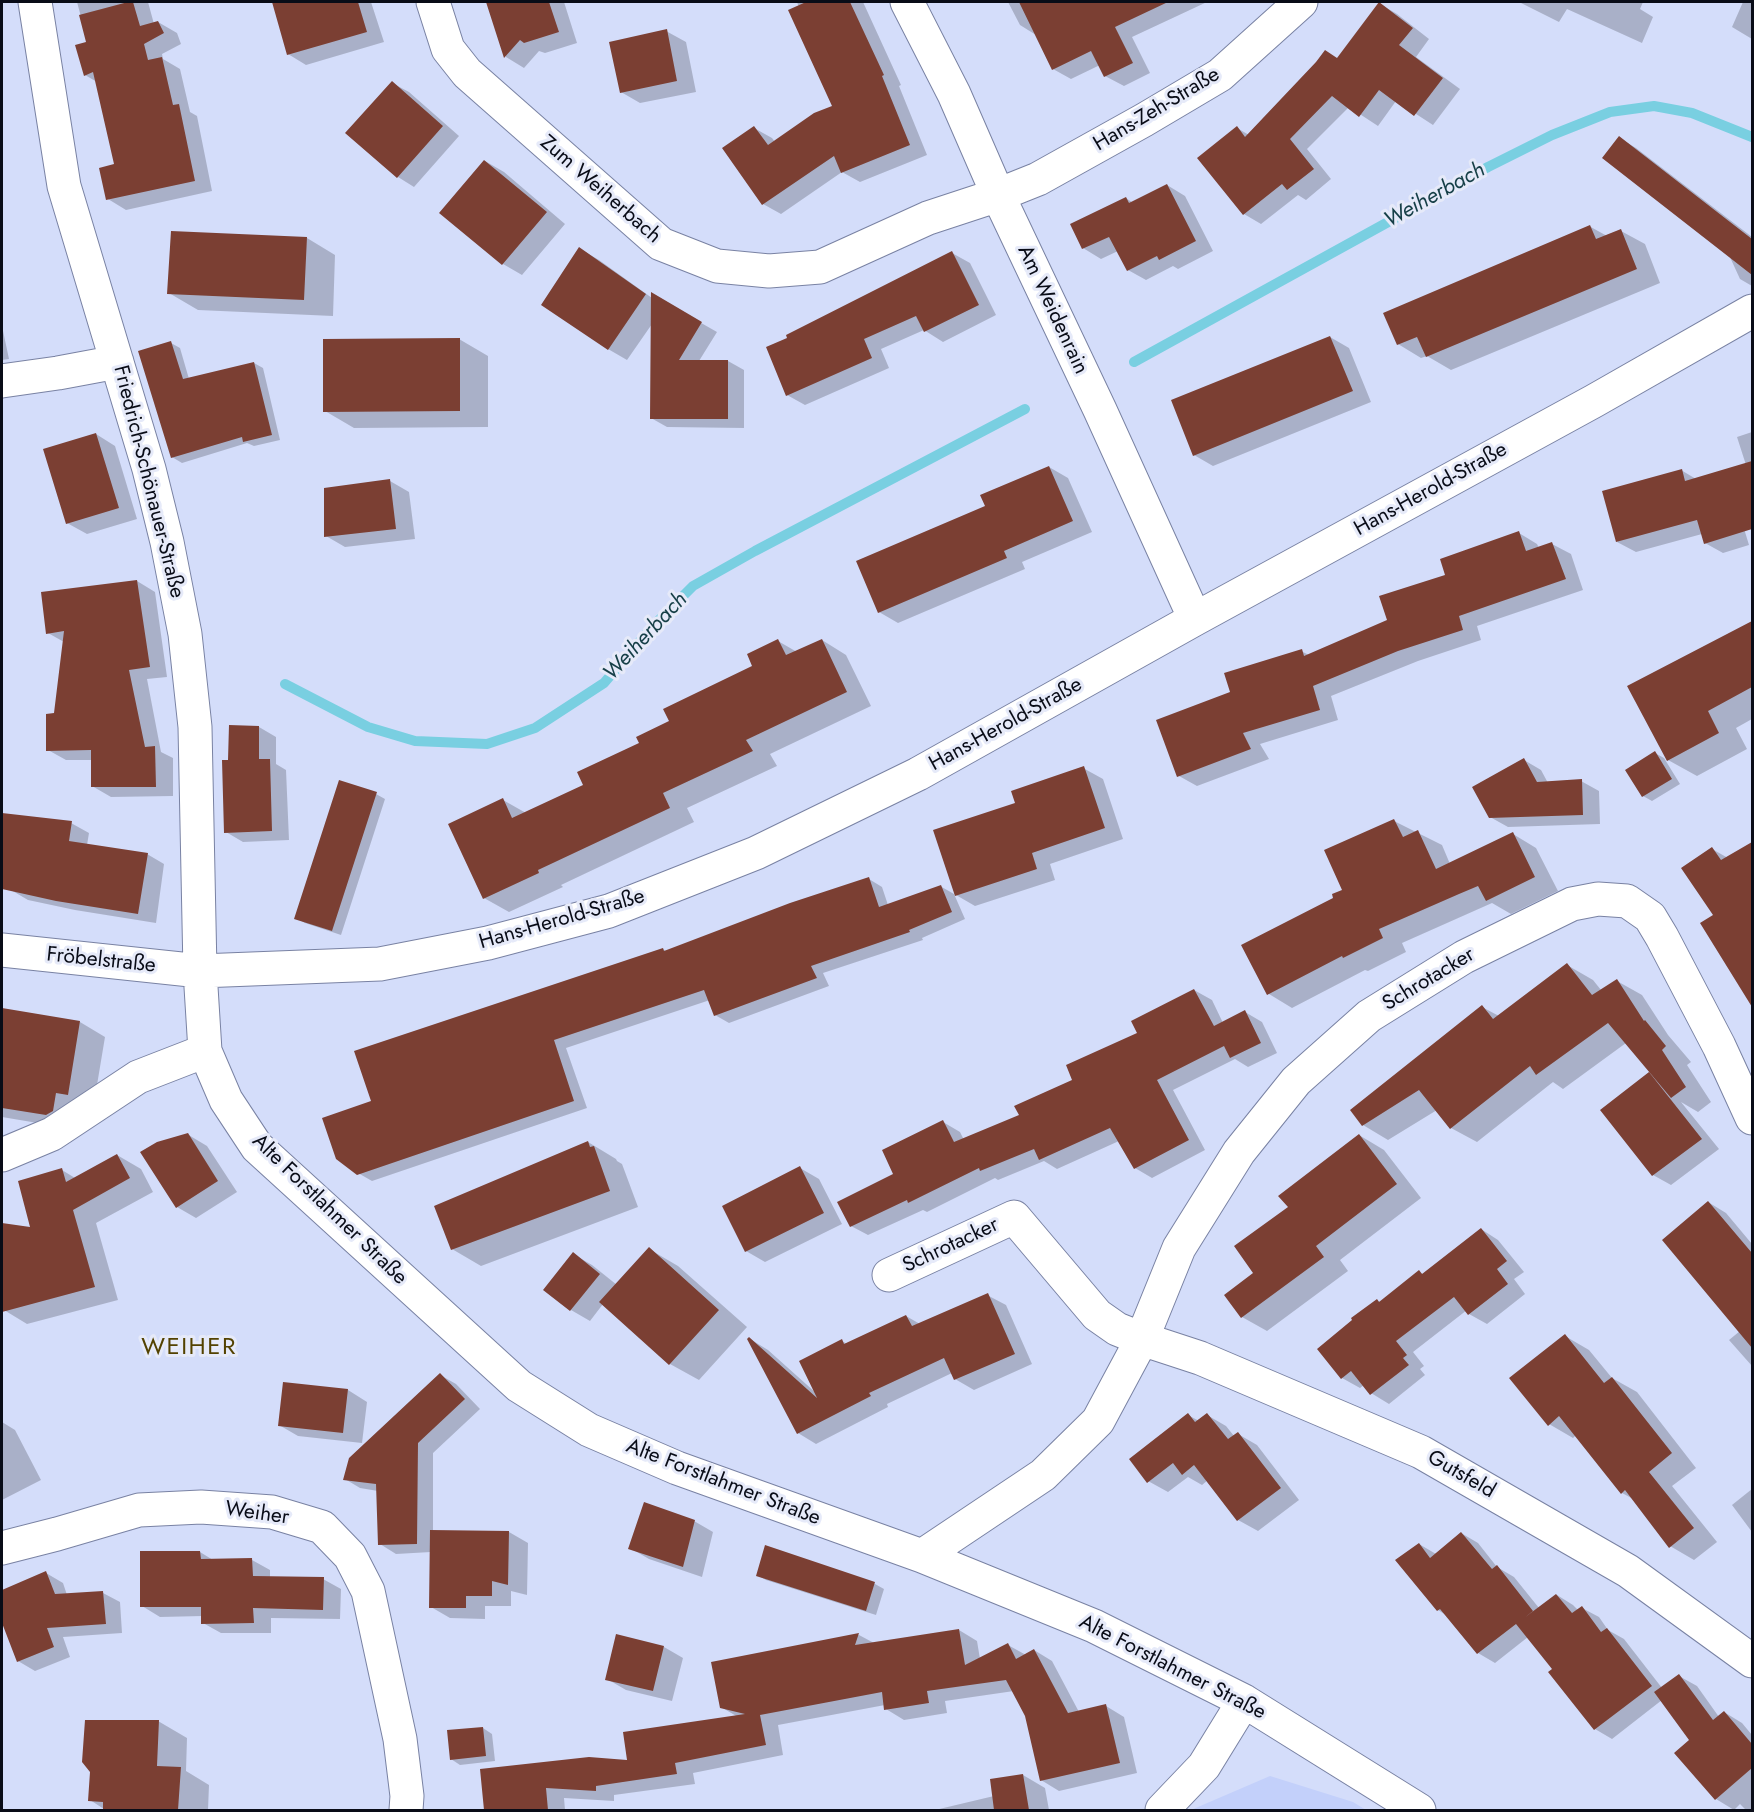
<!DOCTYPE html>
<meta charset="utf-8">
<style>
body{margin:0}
#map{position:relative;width:1754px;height:1812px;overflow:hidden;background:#d4ddfa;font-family:Jost,sans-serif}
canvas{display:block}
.frame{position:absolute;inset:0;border:3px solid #090c17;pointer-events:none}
</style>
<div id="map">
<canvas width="1754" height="1812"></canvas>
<div class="frame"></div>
</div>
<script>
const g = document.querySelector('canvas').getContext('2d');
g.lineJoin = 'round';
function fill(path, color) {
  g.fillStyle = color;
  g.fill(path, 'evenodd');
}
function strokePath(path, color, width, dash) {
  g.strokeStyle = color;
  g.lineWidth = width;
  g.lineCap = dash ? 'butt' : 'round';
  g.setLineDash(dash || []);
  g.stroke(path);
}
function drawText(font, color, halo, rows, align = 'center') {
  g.font = font + ' Jost,sans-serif';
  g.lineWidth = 6;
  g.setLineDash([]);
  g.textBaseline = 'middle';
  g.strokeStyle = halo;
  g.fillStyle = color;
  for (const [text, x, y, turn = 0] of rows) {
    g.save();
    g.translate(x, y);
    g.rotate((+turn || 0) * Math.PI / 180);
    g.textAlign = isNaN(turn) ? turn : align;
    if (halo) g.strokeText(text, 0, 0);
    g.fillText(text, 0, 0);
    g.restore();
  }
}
const built = new Path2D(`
 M1270 1776 1353 1802 1366 1810H1191Z`);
const shadow = new Path2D(`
 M77 2H148L154 24 158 22 177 33 181 44 162 54 163 59 180 69 190 112 197 116 212 191 126 210 108 199 116 166 97 82 85 75 88 43Z
 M273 2H371L384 42 306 65 288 54Z
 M488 2H564L577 43 545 53 539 51 524 68 506 57Z
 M797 2H863L901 85 899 86 927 155 860 182 842 172 781 214 763 204 754 128 772 138 775 142 834 106Z
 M1008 2H1207L1132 37 1150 73 1124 86 1105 76 1100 65 1071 79 1053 69 1036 35 1020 25Z
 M1519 2H1643L1640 9 1653 17 1642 43 1567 9 1559 22Z
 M1743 2H1752V39L1732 27Z
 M1380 4 1397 14 1429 39 1416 57 1460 89 1433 125 1396 101 1378 126 1349 107 1307 149 1331 179 1306 200 1298 195 1261 224 1244 214 1237 128 1249 135 1338 59Z
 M666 31 686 42 696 92 640 103 621 92Z
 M392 83 409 92 459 136 414 187 398 177Z
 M1619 138 1636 148 1752 237V286L1740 279 1729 255Z
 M485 161 504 172 565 224 522 275 503 264 441 213Z
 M1167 185 1185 196 1213 251 1178 269 1173 266 1146 280 1128 270 1118 251 1101 259 1083 248 1126 198 1133 203Z
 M1589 226 1607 236 1621 231 1645 244 1660 283 1451 370 1427 356 1421 358 1398 344Z
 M307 238 335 255 333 316 198 310 169 293Z
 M580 249 599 260 652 298V295L717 332 699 361H728L744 370V428L667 427 651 418 652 324 627 360 608 349Z
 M952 253 970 263 996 315 943 342 924 330 881 349 889 368 805 405 787 395 789 339Z
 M2 326 9 359 2 360Z
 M1330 337 1349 348 1371 402 1213 466 1194 455Z
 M459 339 488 356V427L354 428 325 411Z
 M171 343 180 348 189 379 254 363 263 368 280 440 254 446 247 443 182 463 172 457Z
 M1752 432V518L1742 522 1749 545 1723 553 1705 543 1702 534 1636 552 1617 542 1681 470 1696 479 1746 465 1737 437Z
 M96 434 115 446 137 519 87 534 67 523Z
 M1049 467 1068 478 1092 532 1022 562 1025 569 898 623 879 612 987 507Z
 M390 481 409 492 415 539 345 547 326 536Z
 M1519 533 1537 544 1539 548 1552 544 1571 554 1583 590 1477 626 1481 640 1418 661 1331 696 1338 720 1260 744 1269 759 1197 786 1179 776 1231 693 1301 651 1309 655 1389 621Z
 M137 581 155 592 167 677 147 679 161 752 173 758V796L111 797 92 786V760H66L48 750 55 715 64 642 48 633Z
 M1746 627 1752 631V719L1736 728 1747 749 1697 776 1668 760Z
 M822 640 846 655 871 706 770 754 777 766 687 808 694 822 561 885 563 887 509 912 484 898 503 800 526 813 585 786 671 722 754 667 778 641 797 652Z
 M259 727 276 737V764L286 770 289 840 243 842 226 832 230 761Z
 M1655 753 1664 758 1680 784 1652 801 1643 796Z
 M1524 760 1541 770 1548 783 1581 781 1599 791 1600 824 1508 827 1490 817Z
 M1083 768 1103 779 1123 839 1050 864 1055 880 975 906 956 895 1017 804Z
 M376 794 385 799 341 935 305 923 296 918Z
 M2 815 71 823 89 833 87 845 147 854 164 864 156 923 75 910 28 900 11 890V888L2 887Z
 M1394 821 1442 845 1450 864 1513 834 1536 848 1558 891 1511 914 1492 903 1402 943 1406 952 1368 971 1365 970 1292 1008 1269 994 1244 946 1335 898 1344 891Z
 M1747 847 1752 850V996L1747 993 1715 916 1712 849 1728 858Z
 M869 879 882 887 888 905 940 886 954 894 965 919 922 938 923 940 823 973 829 986 729 1023 715 1015 710 1000 566 1048 587 1108 372 1181 358 1173 373 1102 663 949 667 952Z
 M1567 965 1593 980 1601 990 1617 981 1642 995 1668 1035 1691 1062 1687 1065 1711 1102 1698 1112 1681 1102 1719 1149 1671 1185 1653 1175 1602 1110 1649 1074 1655 1077 1626 1043 1563 1089 1553 1082 1477 1142 1451 1128 1437 1110 1388 1140 1363 1125 1482 1007 1499 1016Z
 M1194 990 1212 1000 1223 1023 1245 1012 1262 1022 1277 1053 1248 1067 1235 1059 1173 1090 1205 1150 1152 1178 1135 1168 1119 1141 1057 1169 1044 1161 998 1180 995 1178 927 1212 923 1210 868 1235 851 1226 943 1122 960 1132 964 1140 1021 1116 1074 1081 1140 1034Z
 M2 1009 80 1022 105 1037 93 1109 73 1129 2 1117Z
 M187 1134 207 1146 237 1192 196 1218 177 1207Z
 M1359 1135 1384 1150 1421 1198 1340 1260 1348 1271 1267 1331 1242 1317 1256 1273 1290 1208Z
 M588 1142 616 1159 617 1161 622 1164 638 1207 481 1266 452 1249Z
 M117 1155 141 1169 153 1192 96 1223 118 1300 27 1324 4 1310 2 1297V1224L32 1228 62 1170 75 1178Z
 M800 1168 819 1179 842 1224 765 1262 746 1251Z
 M1708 1202 1726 1213 1752 1244V1366L1729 1340 1740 1331Z
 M1481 1229 1498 1240 1524 1272 1514 1279 1525 1294 1487 1324 1469 1314 1467 1310 1413 1352 1424 1366 1420 1369 1425 1375 1389 1404 1371 1393 1364 1385 1360 1388 1342 1378 1377 1300 1380 1302 1419 1272 1423 1274Z
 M649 1249 678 1266 747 1327 699 1380 670 1364 603 1304 590 1321 571 1310 573 1254 592 1265 617 1285Z
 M987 1295 1006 1305 1032 1364 974 1390 955 1379 952 1373 887 1404 888 1407 816 1444 798 1433 750 1339 768 1350 816 1393 842 1341 847 1344 906 1316 920 1324Z
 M1565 1336 1589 1350 1612 1378 1637 1392 1696 1468 1672 1486 1717 1542 1694 1560 1670 1546 1635 1500 1622 1493 1576 1435 1573 1438 1549 1424Z
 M440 1375 456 1384 480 1409 433 1453V1531L509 1532 528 1543 527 1595 511 1591V1606H485V1619L450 1618 431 1607V1552L396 1554 380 1544 378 1491 360 1488 345 1479Z
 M284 1383 348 1390 367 1402 362 1443 298 1436 279 1425Z
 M1188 1415 1199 1421 1207 1415 1226 1426 1234 1436 1238 1434 1257 1445 1299 1500 1258 1531 1238 1520 1208 1480 1202 1485 1188 1477 1168 1492 1148 1481Z
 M2 1422 15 1430 41 1480 2 1500Z
 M1752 1489V1532L1732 1505Z
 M694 1521 713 1532 702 1577 649 1559 630 1548Z
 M1461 1533 1478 1543 1497 1567 1514 1577 1539 1608 1557 1595 1573 1605 1578 1610 1582 1608 1599 1617 1608 1630 1624 1639 1662 1688 1679 1676 1697 1686 1719 1717 1724 1712 1742 1723 1752 1735V1810H1746L1740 1804 1734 1810 1716 1799 1677 1753 1691 1741 1662 1700 1612 1739 1595 1729 1554 1669 1528 1637 1495 1663 1478 1653 1449 1617 1438 1610 1419 1544 1436 1554Z
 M766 1547 875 1584 884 1589 876 1615 766 1580 757 1575Z
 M200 1552 213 1560H252L270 1570V1578L323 1579 341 1589 340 1619 271 1618V1633H221L203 1623V1616L160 1617 142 1606Z
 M46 1573 63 1583 67 1595 103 1593 120 1602 122 1633 63 1637 70 1657 35 1671 18 1661 2 1618V1591Z
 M959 1630 977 1641 980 1659 1008 1645 1026 1655 1034 1650 1052 1661 1079 1712 1106 1706 1124 1717 1137 1773 1059 1791 1041 1780 1027 1716 1014 1691 945 1701 947 1713 904 1720 886 1709 885 1705 778 1725 783 1755 693 1773 695 1784 614 1795V1801L564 1798 565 1810H486L481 1770 629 1761 738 1717 721 1707 713 1663 859 1635 874 1643Z
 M664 1647 683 1658 672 1701 626 1690 607 1679Z
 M158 1721 187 1738 186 1771 209 1785 208 1810H104V1809L90 1800Z
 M483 1728 492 1734 495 1761 460 1765 451 1759Z
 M1023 1775 1045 1788 1049 1810H935L994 1796Z`);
const stream = new Path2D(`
 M1134 362 1488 167 1552 135 1610 112 1654 106 1692 113 1752 137
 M285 684 368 727 415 741 487 744 535 728 604 683 653 626 693 586 755 551 1025 409`);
const building = new Path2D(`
 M128 2H133L140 26 158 21 164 33 144 44 148 60 162 57 173 105 179 104 195 181 106 200 99 168 114 164 93 72 84 76 75 45 86 42 79 15Z
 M272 2H358L367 32 287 55Z
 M486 2H549L559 32 524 43 520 40 504 58Z
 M806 2H850L884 75 882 76 910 145 841 173 834 156 762 205 722 148 754 126 768 145 814 113 832 106 788 10Z
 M1019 2H1168L1115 27 1133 63 1104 77 1091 51 1052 70Z
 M1379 2 1413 28 1399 45 1443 78 1414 116 1379 90 1359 117 1332 96 1290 139 1314 169 1287 190 1282 184 1243 215 1197 158 1237 126 1245 137 1316 62 1325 50 1337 58Z
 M667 29 677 81 620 93 609 42Z
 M392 81 443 126 397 178 345 133Z
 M1619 136 1752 239V275L1602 158Z
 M484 160 547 212 502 265 439 213Z
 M1167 184 1196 241 1159 260 1157 256 1127 271 1109 237 1082 249 1070 224 1126 197 1129 203Z
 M1590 225 1596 239 1621 229 1637 269 1426 357 1417 337 1397 345 1383 313Z
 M171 231 307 237 304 300 167 294Z
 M579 247 646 294 608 350 541 305Z
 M952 251 979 305 924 332 916 316 864 339 872 358 786 396 766 347 787 338 786 335Z
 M651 292 702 322 679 360H728V419H650Z
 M1330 336 1353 391 1193 456 1171 400Z
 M460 338V411L323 412V339Z
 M171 341 183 379 254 362 272 435 243 442 242 437 171 458 138 351Z
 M96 433 119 508 66 524 43 449Z
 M1752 461V529L1704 544 1697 520 1616 542 1602 491 1682 469 1685 481Z
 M1049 466 1073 521 1004 551 1007 558 878 613 856 561 985 506 980 495Z
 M390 479 396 529 324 537V488Z
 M1519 531 1526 551 1552 542 1566 579 1459 616 1463 630 1398 651 1313 686 1320 710 1243 733 1251 749 1177 777 1156 720 1230 692 1224 673 1302 649 1304 656 1387 620 1379 596 1445 575 1440 559Z
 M137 580 150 667 129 670 145 747 155 746 156 787H91V750L46 751V714L54 713 64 631 46 634 41 592Z
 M1752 621V687L1708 711 1719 733 1667 761 1627 686Z
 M778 639 786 655 822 639 847 692 746 740 753 751 663 793 670 808 538 870 539 873 483 899 448 824 503 798 512 818 583 785 577 772 639 743 636 737 669 721 663 709 752 666 747 654Z
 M229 725 259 726V759H270L272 831 224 833 222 760H228Z
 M1655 751 1672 779 1642 797 1625 770Z
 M1524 758 1537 782 1582 779 1583 815 1489 818 1472 787Z
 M1084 766 1105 828 1032 853 1037 869 955 896 933 830 1015 803 1011 791Z
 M339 780 377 792 332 931 294 919Z
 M2 813 72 821 69 841 148 853 138 914 56 901 2 889Z
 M1394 819 1403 837 1418 830 1436 869 1513 832 1535 877 1486 901 1478 886 1459 894 1379 929 1383 938 1343 958 1342 956 1267 995 1241 945 1333 898 1332 894 1342 890 1324 850Z
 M1752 842V1007L1700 923 1713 915 1681 868 1712 847 1721 860Z
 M869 877 879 907 941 885 952 912 909 930 910 932 811 966 817 978 714 1016 704 990 554 1040 574 1101 357 1175 336 1159 322 1118 371 1101 354 1051 663 948 664 951 790 903Z
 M1567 963 1592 995 1617 979 1644 1021 1645 1020 1666 1046 1662 1050 1686 1087 1671 1098 1608 1023 1536 1075 1530 1066 1450 1129 1419 1090 1362 1126 1350 1110 1482 1005 1493 1019Z
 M1194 989 1214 1026 1245 1010 1261 1043 1230 1058 1224 1046 1157 1080 1189 1140 1134 1169 1110 1128 1039 1160 1034 1149 980 1171 979 1168 908 1203 907 1200 850 1227 837 1202 893 1174 882 1150 943 1120 954 1142 1019 1115 1014 1106 1072 1080 1066 1065 1137 1033 1131 1021Z
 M2 1008 80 1021 68 1095 56 1093 53 1111 46 1115 2 1108Z
 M1649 1072 1702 1139 1652 1176 1600 1110Z
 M188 1133 218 1181 176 1208 140 1152 157 1142Z
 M1359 1134 1397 1184 1316 1246 1324 1257 1241 1318 1224 1295 1253 1273 1234 1246 1288 1207 1278 1196Z
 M588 1141 590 1147 594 1146 610 1191 451 1250 434 1206Z
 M117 1154 130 1178 73 1210 95 1287 2 1312V1223L30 1227 18 1181 62 1168 66 1182Z
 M800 1166 824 1213 745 1252 722 1206Z
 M1708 1201 1752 1253V1348L1662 1240Z
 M1481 1228 1507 1261 1497 1269 1508 1284 1468 1315 1454 1297 1396 1341 1407 1355 1403 1358 1409 1365 1370 1395 1351 1371 1341 1379 1317 1349 1352 1320 1351 1318 1377 1299 1379 1302 1419 1270 1422 1274Z
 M649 1247 719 1310 669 1365 599 1302Z
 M573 1252 600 1274 570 1311 543 1290Z
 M988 1293 1015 1354 954 1380 944 1358 869 1393 871 1396 797 1434 747 1339 749 1337 817 1398 799 1361 842 1339 844 1344 906 1315 912 1326Z
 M1565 1334 1604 1383 1612 1377 1672 1453 1649 1472 1694 1528 1669 1548 1625 1490 1621 1494 1559 1416 1548 1426 1509 1378Z
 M440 1373 465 1399 418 1443 417 1544 378 1545 376 1484 343 1480 349 1458Z
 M283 1382 348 1389 343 1433 278 1426Z
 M1188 1413 1195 1422 1207 1413 1228 1439 1238 1432 1281 1488 1237 1521 1194 1465 1182 1475 1173 1463 1147 1483 1129 1459Z
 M644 1502 695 1520 683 1567 628 1549Z
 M430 1530 509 1531 508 1585 492 1581V1596H466V1608H429Z
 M1461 1532 1492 1569 1497 1565 1533 1611 1524 1618 1556 1594 1572 1613 1582 1606 1601 1632 1607 1628 1652 1686 1594 1730 1548 1672 1552 1669 1516 1624 1477 1654 1440 1609 1437 1611 1395 1560 1419 1543 1430 1558Z
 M765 1545 875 1582 866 1611 756 1576Z
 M140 1551H200L201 1559 252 1558 253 1576 324 1577 323 1610 253 1608 254 1623 201 1624V1607H140Z
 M46 1571 55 1594 103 1591 106 1624 47 1628 54 1647 17 1662 2 1623V1590Z
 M959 1629 965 1665 1008 1643 1016 1659 1034 1649 1068 1713 1106 1704 1120 1763 1040 1781 1025 1716 1006 1680 927 1691 929 1703 884 1710 882 1692 760 1715 766 1745 675 1763 677 1774 596 1786V1791L546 1788 548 1810H484L480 1769 589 1757 627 1760 623 1732 745 1714 720 1708 711 1662 859 1633 855 1645Z
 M616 1634 664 1646 653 1691 605 1680Z
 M1679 1674 1713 1720 1724 1711 1752 1744V1768L1715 1800 1674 1753 1689 1740 1654 1692Z
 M85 1720H159L157 1766 181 1767 178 1810H103V1802L88 1801 90 1772 82 1762Z
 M483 1727 486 1756 450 1760 447 1730Z
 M1023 1774 1029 1810H994L990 1779Z`);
const street = new Path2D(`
 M35 2 64 186 149 469 167 542 185 634 195 727 200 971 205 1051 226 1100 257 1147 519 1386 589 1430 677 1468 922 1556 1094 1626 1244 1701 1419 1810
 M433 2 448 49 467 73 661 244 717 266 769 271 820 267 928 218 998 195 1038 179 1144 120 1220 75 1301 2
 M907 2 954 94 998 195 1100 410 1195 619
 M2 381 58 373 117 362
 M2 950 200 971 380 964 488 943 609 911 756 853 918 774 1195 619 1594 401 1752 311
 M2 1155 52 1134 138 1077 205 1051
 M889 1275 1014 1217 1097 1315 1117 1329 1142 1339 1200 1358 1421 1452 1628 1571 1752 1661
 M2 1548 57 1534 139 1510 201 1507 272 1512 322 1527 350 1556 368 1591 400 1739 407 1796 406 1810
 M922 1556 1043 1475 1098 1421 1142 1339 1179 1248 1239 1152 1296 1081 1369 1016 1464 957 1572 904 1598 899 1627 901 1650 917 1662 937 1719 1046 1752 1118
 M1162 1810 1204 1766 1244 1701`);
const streetNames = [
 ["Hans-Zeh-Straße",1157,110,-31],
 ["Zum Weiherbach",600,190,41],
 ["Am Weidenrain",1052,310,65],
 ["Friedrich-Schönauer-Straße",148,482,76],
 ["Hans-Herold-Straße",1431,490,-29],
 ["Hans-Herold-Straße",1006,725,-29],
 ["Hans-Herold-Straße",562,920,-16],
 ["Fröbelstraße",101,961,6],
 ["Schrotacker",1429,980,-31],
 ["Alte Forstlahmer Straße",329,1210,44],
 ["Schrotacker",951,1246,-25],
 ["Gutsfeld",1461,1475,30],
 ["Alte Forstlahmer Straße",723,1483,21],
 ["Weiher",257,1514,8],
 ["Alte Forstlahmer Straße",1172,1668,27]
];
const waterNames = [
 ["Weiherbach",1435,196,-29],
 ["Weiherbach",646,637,-47]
];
const quarterNames = [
 ["WEIHER",189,1348]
];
fill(built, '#c3d0fa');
fill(shadow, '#0003');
strokePath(stream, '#79cfe1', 10);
fill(building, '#7b3f33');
strokePath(street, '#7982a3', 35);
strokePath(street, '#fff', 33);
drawText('21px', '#090c17', '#e6eaf9', streetNames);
drawText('italic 22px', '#163f47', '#e6eaf9', waterNames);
g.letterSpacing = '1.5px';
drawText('24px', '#534200', '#e6eaf9', quarterNames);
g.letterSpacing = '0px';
</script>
